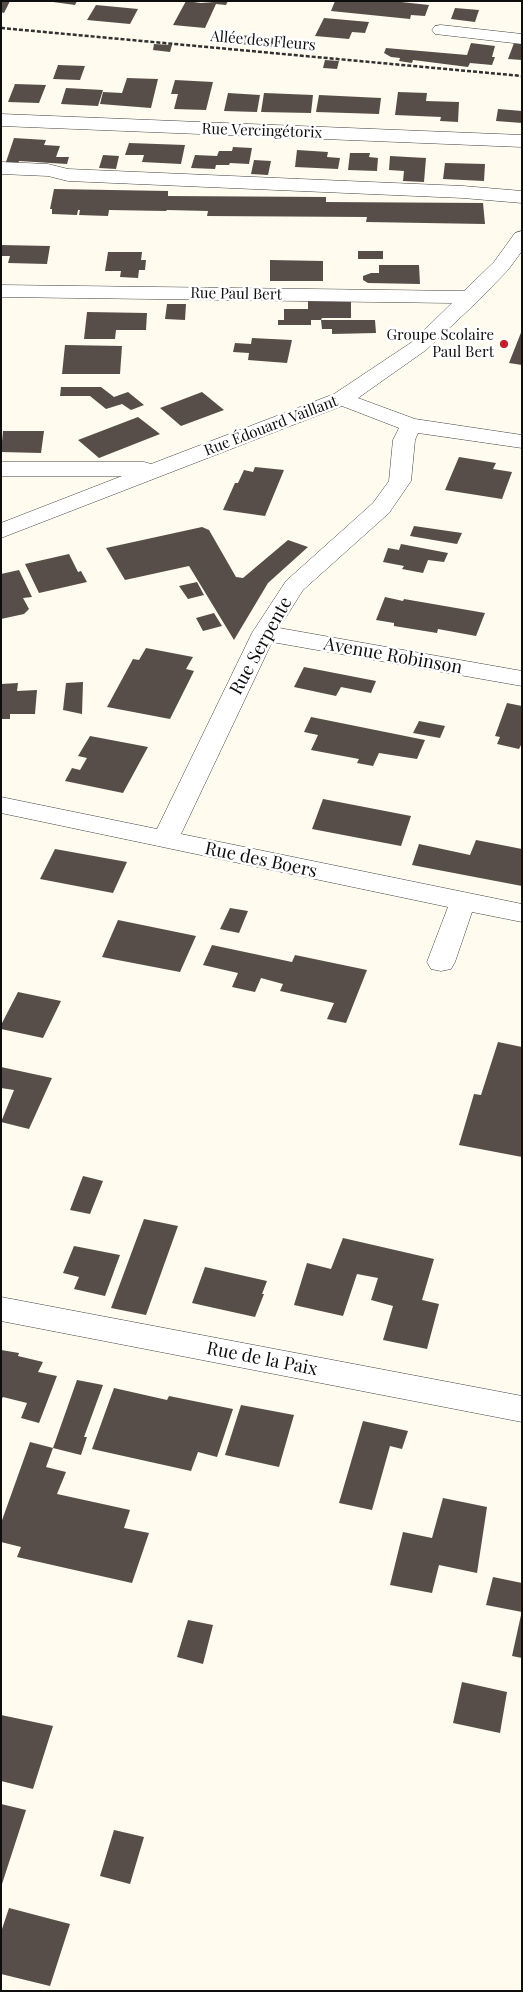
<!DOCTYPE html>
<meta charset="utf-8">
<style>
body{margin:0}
#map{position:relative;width:523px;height:1992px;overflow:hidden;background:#fffbee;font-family:"Playfair Display",serif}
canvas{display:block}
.frame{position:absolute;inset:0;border:2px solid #0e0e0e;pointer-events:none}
</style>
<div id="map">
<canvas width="523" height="1992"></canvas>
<div class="frame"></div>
</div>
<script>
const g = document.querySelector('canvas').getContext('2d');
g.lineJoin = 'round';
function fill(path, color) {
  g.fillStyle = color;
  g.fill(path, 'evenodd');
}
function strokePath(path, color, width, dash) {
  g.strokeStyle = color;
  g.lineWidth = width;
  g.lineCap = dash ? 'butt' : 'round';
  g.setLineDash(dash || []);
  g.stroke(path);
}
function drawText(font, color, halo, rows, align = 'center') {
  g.font = font + ' "Playfair Display",serif';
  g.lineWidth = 5;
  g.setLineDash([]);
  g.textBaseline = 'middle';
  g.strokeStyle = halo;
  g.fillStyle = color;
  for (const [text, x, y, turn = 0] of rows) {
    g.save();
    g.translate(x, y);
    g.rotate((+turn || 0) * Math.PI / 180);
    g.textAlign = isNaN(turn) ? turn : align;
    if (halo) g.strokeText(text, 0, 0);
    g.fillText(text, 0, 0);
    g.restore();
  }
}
const building = new Path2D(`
 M1 1H10L4 13 1 12Z
 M46 1H77L75 5Z
 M186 1 201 3 228 1 226 5 216 4 205 28 173 25Z
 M335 1H392L429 5 425 16 411 15 410 19 331 11Z
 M96 5 138 9 130 24 87 20Z
 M455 8 479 10 475 22 451 19Z
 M324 18 369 22 365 33 352 32 349 39 315 36Z
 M222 32 238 35 277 38 273 47 217 42Z
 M471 43 495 46 492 57H495L492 65 470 63 468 67 413 60 412 63 399 61 400 58 391 57 384 53 386 48 467 55Z
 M514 43 522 44V60L508 59Z
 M154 44 172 45 170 52 153 50Z
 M325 60 339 61 337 69 323 68Z
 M58 65 85 66 80 80 53 79Z
 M127 78 158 79 151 108 100 104 103 92 122 93Z
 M175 80 213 82 206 110 174 109 178 94H171Z
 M15 84 46 85 39 103 8 102Z
 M66 88 103 90 98 106 61 104Z
 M398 92 427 93 426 101 459 102 458 122 440 121 441 117 395 115Z
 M228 93 260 95 257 112 224 111Z
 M264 93 313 95 311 113 261 112Z
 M319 95 381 98 379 114 316 112Z
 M498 109 522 111V123L496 121Z
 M14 138 46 140 44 145 60 146 56 157H69L67 164 19 161 18 165H5Z
 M129 143 185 145 181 164 142 162 144 155H125Z
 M233 147 252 148 249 164 230 163 229 165H216L215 169 191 168 195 155 217 156 219 151H232Z
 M297 150 328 152 327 157 340 158 338 169 295 167Z
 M350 153H370L369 157 378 158 377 171 348 170Z
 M103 155 119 156 116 169 99 168Z
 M390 156 426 158 424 182 403 181 404 171 389 170Z
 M254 160 271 161 268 175 251 174Z
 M445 163 485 164 484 181 443 179Z
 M54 189 168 191V196L326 197V202L483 203 485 224 366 222 367 217 207 216 208 211 167 210 166 211 109 210 108 216 79 215 80 210H78L77 215 52 214V209H50Z
 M1 245 50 246 47 264 8 263 10 256H1Z
 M358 251H383V259H358Z
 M108 252H142L141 260H146L145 270H139L138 278 120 277 121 271H105Z
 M270 260 323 261V281H270Z
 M379 265H419L420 284 368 283 363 280V276L371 273H379Z
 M308 299H351V318H322L321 320H311V325H278V320H284V309H308Z
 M167 304H186L185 320 165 319Z
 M87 312 147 313 146 330H116L115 339H84Z
 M321 320H375L376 333 332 334V329H322Z
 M522 330V365L509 363Z
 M252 338 292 340 287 363 248 360 249 353 233 352 235 343 251 344Z
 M65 345 122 346 120 374H62Z
 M61 387H101L114 397 128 392 144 405 131 410 122 404 106 409 90 396H60Z
 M202 392 224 410 181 426 160 408Z
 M138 417 160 434 99 458 78 440Z
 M3 431H44L41 453 1 452Z
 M459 457 496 463 493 469 512 472 502 499 445 490Z
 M255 467 284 470 265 516 223 510 235 483H238L244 470 253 472Z
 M414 526 462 533 457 544 410 536Z
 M202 527 209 530 236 577 243 578 288 540 308 547 268 583 234 640 189 566 125 580 106 548Z
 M401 544 448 553 444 562 428 560 423 573 402 569 404 566 383 562 388 548 399 550Z
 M69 554 78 572 81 571 87 582 39 593 25 564Z
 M19 570 32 597 23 598 29 609 24 614 1 619V574Z
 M197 582 204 595 188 599 179 586Z
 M385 597 403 601 404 599 485 613 476 636 438 629 437 633 394 626V623L376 620Z
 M214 613 222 626 203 631 196 618Z
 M146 648 193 657 186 669 194 671 170 719 107 707 133 659 139 660Z
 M304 667 376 681 371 693 341 687 336 696 294 687Z
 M83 682 82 714 63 710 66 683Z
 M18 683 17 691 37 690 35 714H10V719H1V684Z
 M507 703 522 706V743L519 749 497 744 500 737 495 736Z
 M311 717 425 740 417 759 379 753 373 766 357 763 359 759 311 750 318 735 304 732Z
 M419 721 445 726 440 738 413 733Z
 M90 736 148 747 123 793 65 781 72 768 80 770 87 758 78 756Z
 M323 799 411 816 401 846 312 829Z
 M476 840 522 849V886L412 865 419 844 470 855Z
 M55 849 127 862 113 893 40 879Z
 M230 908 248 911 239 933 220 929Z
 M118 920 196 936 180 972 102 957Z
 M212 945 292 962 295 955 367 970 346 1023 327 1019 334 1003 280 991 283 984 261 978 255 992 232 987 238 973 203 965Z
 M18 992 61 1001 43 1038 1 1029V1025Z
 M498 1042 522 1047V1157L459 1145 474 1094 481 1095Z
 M1 1067 52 1078 29 1129 1 1122 14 1090 1 1088Z
 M83 1176 103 1181 90 1214 70 1210Z
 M144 1219 178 1226 146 1315 111 1308Z
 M343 1238 434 1259 422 1300 439 1304 427 1349 383 1340 393 1306 371 1300 378 1278 357 1274 343 1316 294 1305 307 1263 331 1269Z
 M74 1246 120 1255 105 1296 74 1289 79 1277 63 1273Z
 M205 1267 267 1281 262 1294H264L255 1317 192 1303Z
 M1 1350 19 1353 18 1356 43 1362 38 1372 57 1376 39 1423 21 1418 27 1403 3 1397 1 1400Z
 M77 1380 103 1385 84 1437H87L81 1455 53 1448Z
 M114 1388 167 1400 169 1396 233 1409 217 1457 198 1452 191 1471 92 1449Z
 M241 1405 294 1415 279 1467 225 1455Z
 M363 1421 408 1431 402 1449 390 1446 372 1510 339 1503Z
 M30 1442 53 1448 46 1467 66 1472 57 1494 130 1510 124 1528 149 1533 132 1583 17 1557 21 1547 1 1542V1523Z
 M443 1498 487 1507 477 1573 439 1565 432 1593 390 1585 403 1532 432 1538Z
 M493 1577 522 1583V1612L486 1605Z
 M521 1615H522V1658L512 1656Z
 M188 1620 213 1625 203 1664 177 1657Z
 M462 1682 507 1692 500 1733 453 1723Z
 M1 1715 53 1726 33 1789 1 1781Z
 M1 1804 26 1810 2 1884H1Z
 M114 1830 144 1837 130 1884 100 1876Z
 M9 1908 70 1924 50 1986 1 1974V1932Z`);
const path = new Path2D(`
 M1 28 522 76`);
const minor = new Path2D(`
 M441 25 522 34V44L435 34 432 30 435 26Z
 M1 114 522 135V147L1 126Z
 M1 162 48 164 68 169 463 186 522 191V203L463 198 68 181 48 176 1 174Z
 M522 231V251L508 270 478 301 426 350 358 398 415 419 522 435V448L418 433 415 440 411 481 389 513 303 590 279 628 522 671V686L272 642 181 834 522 904V922L472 912 455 962 451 969 441 971 431 969 427 962 448 907 1 813V797L157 829 252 633 286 581 373 503 389 481 393 440 399 428 342 406 1 538V523L122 476H1V462H144L151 464 334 394 412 342 452 303 1 297V285L464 291 494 262 515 233Z
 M1 1297 522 1396V1422L1 1321Z`);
const markers = [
 [504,344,5,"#c71c29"]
];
const farStreetnames = [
 ["Allée des Fleurs",263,41,5],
 ["Rue Vercingétorix",262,131,2],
 ["Rue Paul Bert",236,294,1],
 ["Rue Édouard Vaillant",271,426,-21]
];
const farPoinames = [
 ["Groupe Scolaire",494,335],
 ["Paul Bert",494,352]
];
const streetNames = [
 ["Rue Serpente",261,646,-61],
 ["Avenue Robinson",393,656,10],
 ["Rue des Boers",261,860,12],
 ["Rue de la Paix",262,1359,11]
];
fill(building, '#574e49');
strokePath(minor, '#414141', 1);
strokePath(path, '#303030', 2.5, [4, 2]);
fill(minor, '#fff');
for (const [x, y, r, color] of markers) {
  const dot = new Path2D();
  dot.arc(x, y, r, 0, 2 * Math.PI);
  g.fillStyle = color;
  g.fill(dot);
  strokePath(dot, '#fff', 2);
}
drawText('15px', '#0e0e0e', '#fff', farStreetnames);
drawText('15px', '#0e0e0e', '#fff', farPoinames, 'right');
drawText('18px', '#0e0e0e', '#fff', streetNames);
</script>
